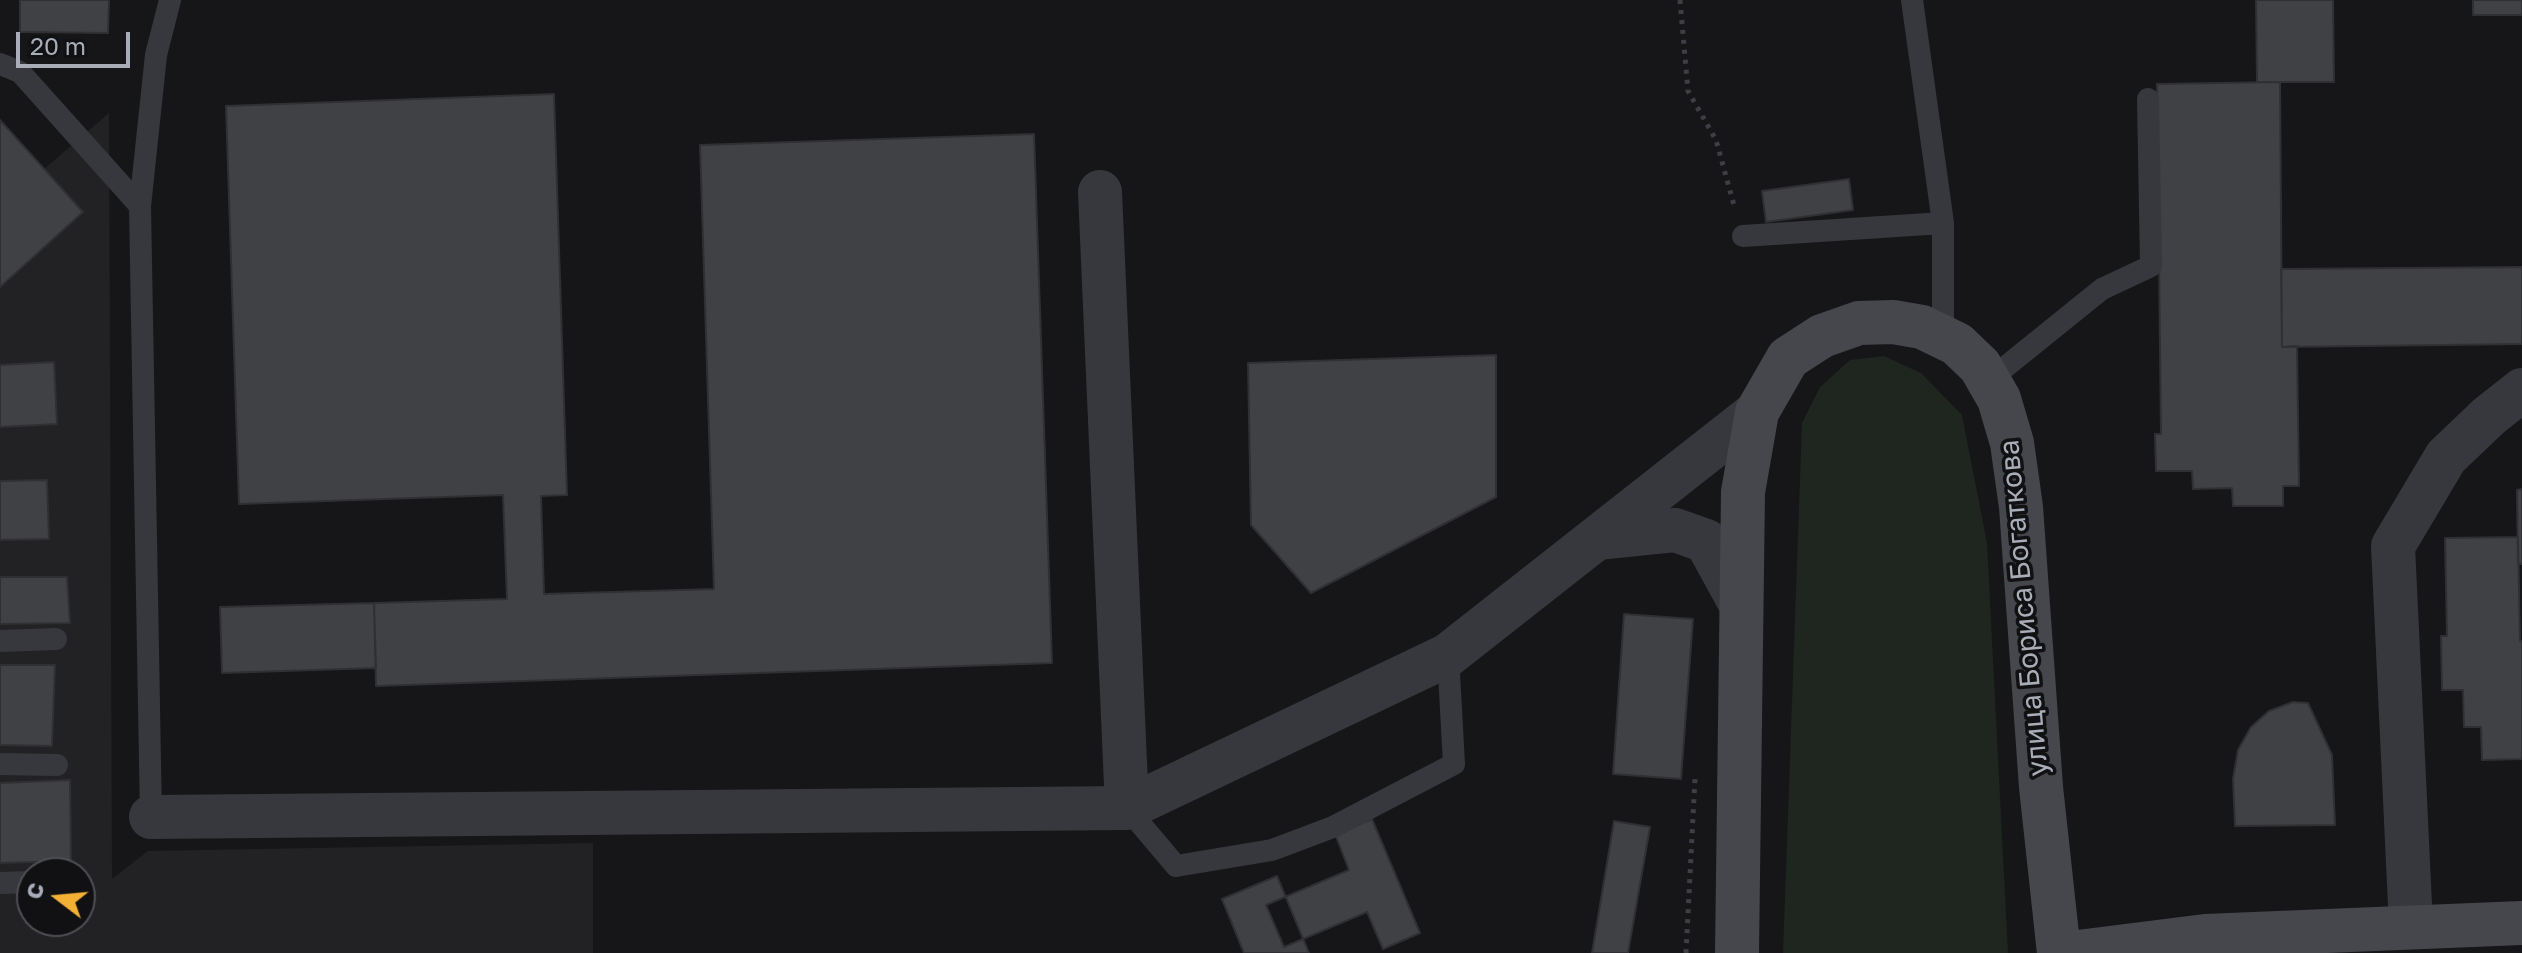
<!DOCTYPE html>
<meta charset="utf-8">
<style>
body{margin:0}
#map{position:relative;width:2522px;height:953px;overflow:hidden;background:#161618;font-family:"Golos Text",sans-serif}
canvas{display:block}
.north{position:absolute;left:16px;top:857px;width:80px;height:80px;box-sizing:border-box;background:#111113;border:2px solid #4d4f55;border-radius:50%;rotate:286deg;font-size:22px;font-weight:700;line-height:32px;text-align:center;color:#a8adb8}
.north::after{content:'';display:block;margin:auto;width:28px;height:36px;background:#f2b134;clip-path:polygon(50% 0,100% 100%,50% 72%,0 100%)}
.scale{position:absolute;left:16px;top:32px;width:114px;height:36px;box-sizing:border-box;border:4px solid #a8adb8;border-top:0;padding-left:10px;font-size:24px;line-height:28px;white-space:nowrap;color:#a8adb8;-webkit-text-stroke:6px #111113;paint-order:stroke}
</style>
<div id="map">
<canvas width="2522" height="953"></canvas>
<div class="north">С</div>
<div class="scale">20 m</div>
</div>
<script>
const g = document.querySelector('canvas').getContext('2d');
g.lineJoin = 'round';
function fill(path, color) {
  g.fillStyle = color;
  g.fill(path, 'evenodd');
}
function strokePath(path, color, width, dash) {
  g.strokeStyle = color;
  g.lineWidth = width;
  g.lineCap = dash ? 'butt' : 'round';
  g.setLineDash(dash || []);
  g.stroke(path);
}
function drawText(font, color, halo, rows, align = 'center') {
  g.font = font + ' "Golos Text",sans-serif';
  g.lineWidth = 7;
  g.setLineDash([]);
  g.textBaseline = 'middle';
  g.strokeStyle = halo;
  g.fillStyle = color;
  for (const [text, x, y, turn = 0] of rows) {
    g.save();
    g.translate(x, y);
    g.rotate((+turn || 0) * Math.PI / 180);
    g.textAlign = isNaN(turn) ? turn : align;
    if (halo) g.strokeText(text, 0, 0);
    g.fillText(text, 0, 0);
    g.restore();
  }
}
const built = new Path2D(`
 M109 113 112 879 148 851 593 843V953H0V207ZM32 873H80V921H32Z`);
const green = new Path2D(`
 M1884 356 1921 373 1962 415 1987 543 2008 953H1783L1802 423 1820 387 1850 360Z`);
const building = new Path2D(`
 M20 0H109L108 33 20 32Z
 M2256 0H2333L2334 82H2257Z
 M2473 0H2522V15H2473Z
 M2280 82 2282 347 2297 346 2299 486H2283V506H2233L2232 488 2193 489 2192 471H2156L2155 434H2161L2157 84Z
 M554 94 567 495 541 496 544 594 714 589 700 145 1034 134 1052 663 376 686 374 603 507 599 503 495 239 504 226 106Z
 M0 120 83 212 0 287Z
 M1849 179 1853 210 1766 222 1762 191Z
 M2522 267V344L2282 347 2281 269Z
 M1496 355V497L1311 593 1251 525 1248 363Z
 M54 362 57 424 0 427V365Z
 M47 480 49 539 0 540V481Z
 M2522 489V564H2518L2517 490Z
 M2518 537 2520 641H2522V759L2482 760 2481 727H2464L2463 690H2442L2441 636H2447L2445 538Z
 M0 577H67L70 623 0 624Z
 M374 603 376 668 222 673 220 607Z
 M1624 614 1693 619 1681 779 1613 774Z
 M0 665H55L52 746 0 745Z
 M2293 702 2308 703 2332 755 2335 825 2235 826 2233 779 2238 750 2251 727 2269 711Z
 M70 780 71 861 0 863V783Z
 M1372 819 1420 933 1383 949 1367 912 1284 947 1266 905 1349 870 1335 834Z
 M1614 821 1650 827 1628 953H1592Z
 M1277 876 1309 953H1244L1222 899Z`);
const path = new Path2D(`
 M1680 0 1688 91 1716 140 1735 209
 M1686 953 1695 778`);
const lane = new Path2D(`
 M1912 0 1943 223V337
 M0 64 20 72 140 206
 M1743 236 1943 223
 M1988 381 2102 289 2151 266 2148 99
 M0 641 56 639
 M0 764 57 765
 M1127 808 1176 866 1272 850 1333 827 1454 764 1448 655
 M151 817 140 206 156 55 170 0
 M0 883 32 882`);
const street = new Path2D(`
 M1100 192 1127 808 1448 655 1757 412
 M1597 538 1675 530 1706 541 1740 603
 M151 817 1127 808
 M2411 926 2393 546 2446 457 2489 416 2522 390`);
const secondary = new Path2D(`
 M1737 953 1743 492 1757 412 1788 358 1822 336 1859 323 1893 322 1922 327 1957 344 1980 366 1999 399 2012 443 2021 507 2041 787 2059 953
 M2070 953 2205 936 2522 923`);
const streetNames = [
 ["улица Бориса Богаткова",2024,608,-95]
];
fill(built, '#222225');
fill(green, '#1e261f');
fill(building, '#404145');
strokePath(building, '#303034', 2);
strokePath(path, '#3d3f44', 5, [4, 6]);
strokePath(lane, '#37383d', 22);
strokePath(street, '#37383d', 44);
strokePath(secondary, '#45474d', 44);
drawText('28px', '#a8adb8', '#111113', streetNames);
</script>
